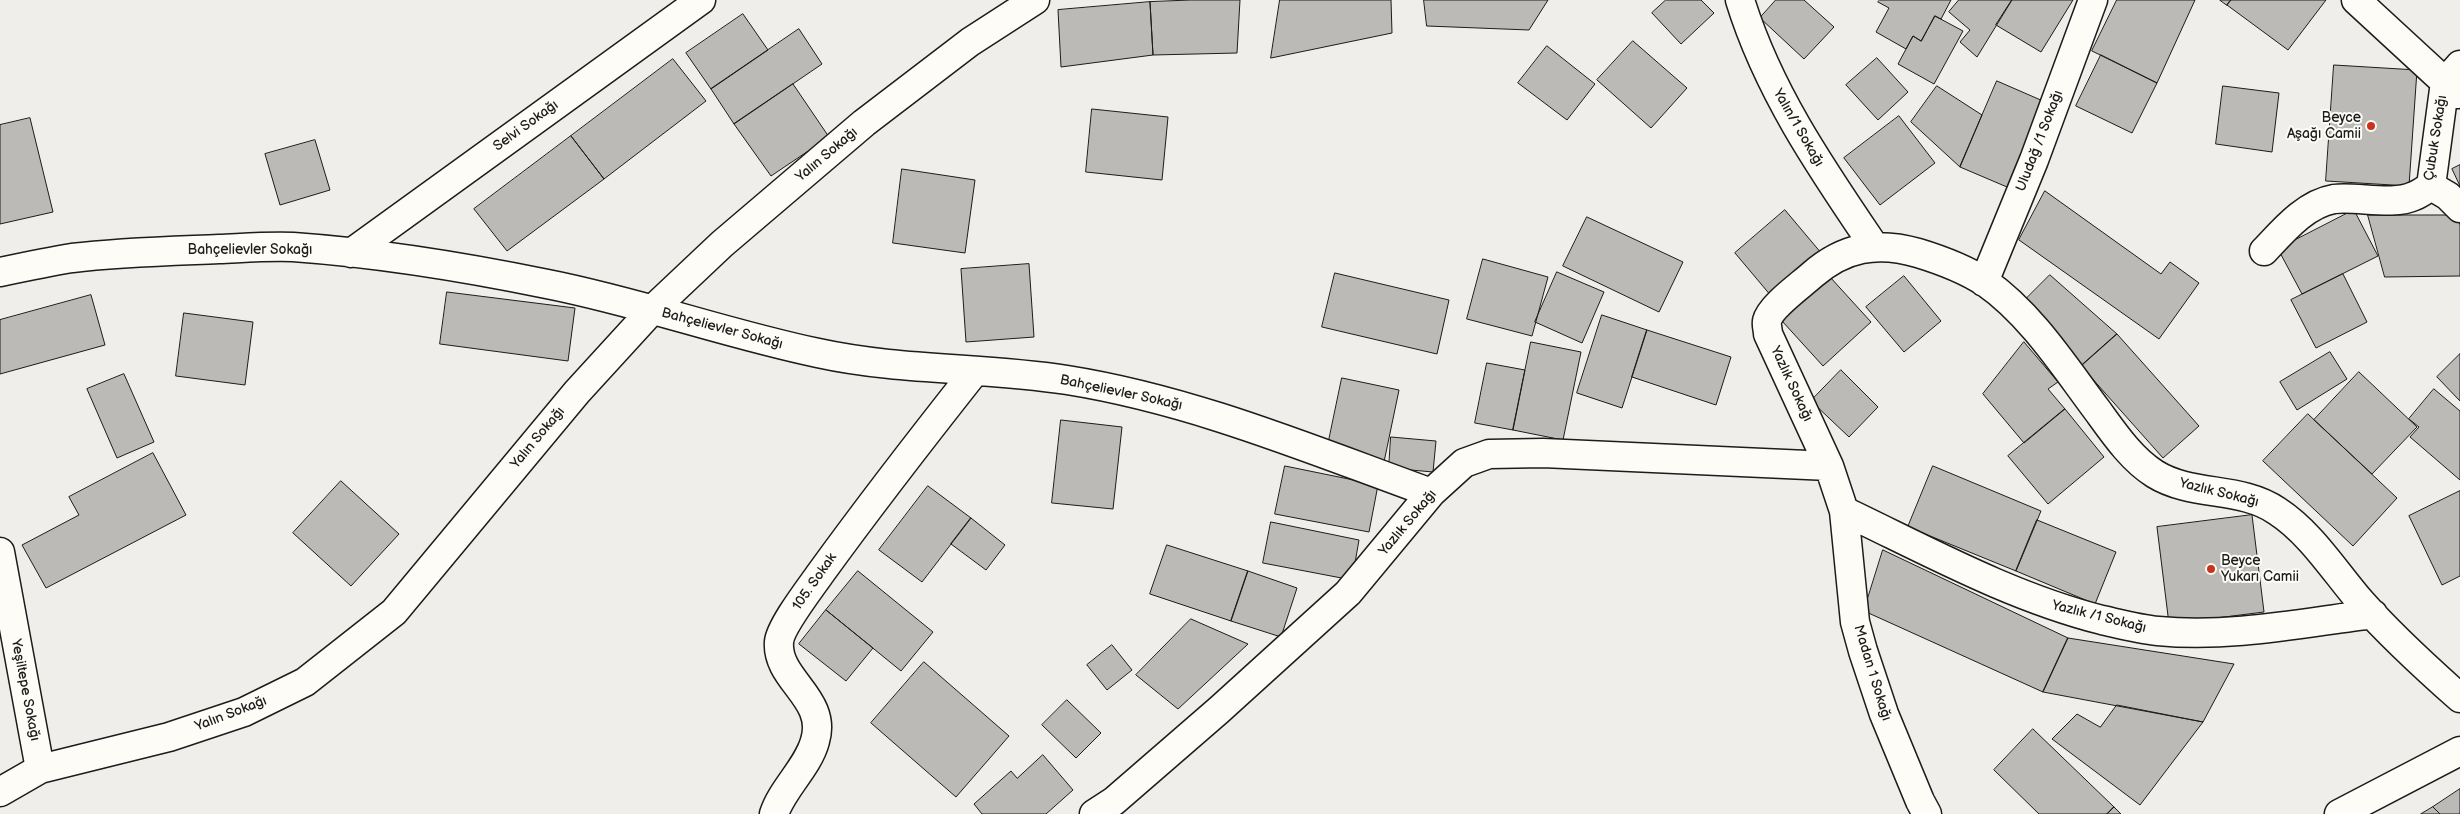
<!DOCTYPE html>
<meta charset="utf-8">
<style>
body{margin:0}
canvas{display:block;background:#f0eeea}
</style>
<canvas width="2460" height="814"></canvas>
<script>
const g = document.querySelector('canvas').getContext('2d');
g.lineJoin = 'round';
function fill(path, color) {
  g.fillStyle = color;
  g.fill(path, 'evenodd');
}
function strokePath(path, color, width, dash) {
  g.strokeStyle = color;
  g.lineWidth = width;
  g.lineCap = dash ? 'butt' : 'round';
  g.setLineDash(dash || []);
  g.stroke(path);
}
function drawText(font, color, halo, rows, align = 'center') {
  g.font = font + ' "Balsamiq Sans",sans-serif';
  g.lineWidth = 4;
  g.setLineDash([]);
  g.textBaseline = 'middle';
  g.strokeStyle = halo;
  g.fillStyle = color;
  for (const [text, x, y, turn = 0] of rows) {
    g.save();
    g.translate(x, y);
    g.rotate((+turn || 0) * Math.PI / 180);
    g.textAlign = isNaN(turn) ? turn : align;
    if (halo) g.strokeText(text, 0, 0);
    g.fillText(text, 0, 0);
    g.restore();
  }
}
const building = new Path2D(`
 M1191 0H1240L1237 53 1153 55 1150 2Z
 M1280 0H1391L1392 33 1271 58Z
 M1424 0H1548L1529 30 1427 26Z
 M1666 0H1701L1714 13 1681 44 1652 13Z
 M1776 0H1804L1834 27 1804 59 1760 18Z
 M1880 0H1951L1941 19 1935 16 1921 41 1913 36 1906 49 1876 32 1889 8 1878 2Z
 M1959 0H2012L1977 57 1960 42 1970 30 1949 12Z
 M2012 0H2073L2041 52 1996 25Z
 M2117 0H2195L2157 83 2092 51Z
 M2220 0H2231L2227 5Z
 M2231 0H2326L2288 50 2227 5Z
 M1150 2 1153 55 1061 67 1058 10Z
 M743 14 768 50 711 89 686 53Z
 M1935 16 1963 31 1934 84 1898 64 1913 36 1921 41Z
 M799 29 822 64 734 124 711 89Z
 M1633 41 1687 88 1651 128 1597 80Z
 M1547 46 1595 84 1567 120 1518 83Z
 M2101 55 2157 83 2132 133 2076 106Z
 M1877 58 1908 92 1878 120 1846 85Z
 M673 59 706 101 604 179 571 136Z
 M2334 65 2417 70 2409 186 2326 181Z
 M1997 81 2043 101 2007 187 1960 167Z
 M793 84 829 137 771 176 734 124Z
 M1937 86 1982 115 1960 167 1911 122Z
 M2223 86 2279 93 2272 152 2216 144Z
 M1092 109 1168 117 1162 180 1086 172Z
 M1899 116 1935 163 1880 205 1844 158Z
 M30 118 53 212 0 224V125Z
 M571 136 604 179 507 251 474 209Z
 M315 140 330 190 280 205 265 154Z
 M2460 165V186L2452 169Z
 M902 169 975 180 965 253 893 243Z
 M2045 191 2161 274 2170 262 2199 283 2159 339 2019 240Z
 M1785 210 1822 254 1772 297 1735 253Z
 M2354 210 2378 256 2302 294 2278 249Z
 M2368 215H2457L2460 225V276L2385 277Z
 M1587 217 1683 262 1659 312 1563 266Z
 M1483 259 1548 277 1532 336 1467 319Z
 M1029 264 1034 337 966 342 961 269Z
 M1557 272 1604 292 1582 343 1535 322Z
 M1335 273 1449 300 1437 354 1322 327Z
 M2343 274 2367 322 2316 348 2291 300Z
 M2050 275 2117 334 2081 366 2023 302Z
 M1904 276 1941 321 1904 352 1866 307Z
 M1830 277 1871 322 1823 366 1782 321Z
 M447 292 575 308 568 361 440 344Z
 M91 295 105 345 0 374V320Z
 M184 313 253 322 245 385 176 376Z
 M1602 315 1647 330 1622 408 1577 393Z
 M1647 330 1731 357 1716 405 1632 377Z
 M2117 334 2199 426 2163 458 2081 366Z
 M1531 342 1581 352 1563 440 1513 430Z
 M2024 342 2058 382 2048 389 2065 409 2024 443 1983 394Z
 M2330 352 2347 379 2297 410 2280 382Z
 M2460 354V401L2437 377Z
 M1487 363 1525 370 1513 430 1475 423Z
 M1841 370 1878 407 1849 437 1811 401Z
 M2359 372 2417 427 2372 474 2314 420Z
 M124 374 154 442 117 458 87 389Z
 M1342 378 1399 390 1384 462 1327 450Z
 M2434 389 2460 411V480L2410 437 2419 427 2409 419Z
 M2065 409 2104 457 2048 504 2008 456Z
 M2308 414 2397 498 2353 546 2263 461Z
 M1061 420 1122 427 1113 509 1052 503Z
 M1391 437 1436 441 1433 472 1389 468Z
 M153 453 186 515 46 588 22 545 79 515 69 497Z
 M1285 466 1378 485 1369 532 1275 514Z
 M1933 466 2041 511 2016 571 1908 527Z
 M341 481 399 534 351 586 293 533Z
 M928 486 971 518 922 582 879 550Z
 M2460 491V576L2442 585 2409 516Z
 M2252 515 2264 612 2169 624 2157 527Z
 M971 518 1005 545 986 570 951 544Z
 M2037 520 2116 552 2095 604 2016 571Z
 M1271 522 1359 540 1352 580 1263 563Z
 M1167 545 1248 571 1231 621 1150 594Z
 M1883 550 2068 638 2043 692 1864 611Z
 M858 571 933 632 901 671 826 610Z
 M1248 571 1297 588 1281 637 1231 621Z
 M826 610 873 648 846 681 799 644Z
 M1191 619 1248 644 1178 709 1136 675Z
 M2068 638 2234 664 2203 722 2043 692Z
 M1112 645 1132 670 1107 690 1087 665Z
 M924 662 1009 736 956 797 871 723Z
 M1067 700 1101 733 1076 758 1042 725Z
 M2117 705 2203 722 2140 805 2052 739 2077 714 2100 727Z
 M2033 729 2114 807 2107 814H2039L1994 770Z
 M1043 755 1073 790 1046 814H982L974 804 1011 771 1017 778Z
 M2460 789V814H2440L2433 807Z
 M2114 807 2121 814H2107Z
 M2433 807 2440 814H2421Z`);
const street = new Path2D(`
 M1740 0C1768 91 1821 168 1874 246
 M2356 0 2458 94
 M2431 186 2448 196 2460 208
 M2264 251C2283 231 2305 204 2334 199 2357 196 2393 206 2414 196 2420 194 2426 189 2431 186L2445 82 2460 65
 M351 253 701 0
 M0 272C24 267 48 262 72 258 121 252 170 251 219 249 243 248 268 246 293 247 378 253 464 267 547 284 639 302 727 334 818 353 900 371 984 367 1067 380 1193 400 1312 450 1431 493
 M1984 282 2034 160 2093 0
 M1829 466 1844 511 1855 622 1863 651 1884 714 1920 801 1927 814
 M1844 511C1928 551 2011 597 2102 620 2120 624 2139 629 2158 631 2230 638 2301 623 2373 614
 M0 552 40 769
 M0 792 40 769 169 737 244 712 305 682 394 612 577 392 652 310 722 244 864 123 970 42 1035 0
 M774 814C782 789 808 767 815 741 828 698 776 680 779 642 780 627 811 587 820 574 870 505 922 438 975 371
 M1094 814 1114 801 1219 710 1348 593 1431 493 1464 463 1489 454 1543 453 1829 466 1768 334C1768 330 1766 324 1767 321 1770 307 1801 285 1812 275 1844 247 1877 241 1918 253 1941 260 1965 269 1985 282 2031 314 2064 366 2097 410 2113 432 2131 459 2155 474 2192 497 2241 486 2277 511 2311 533 2335 572 2361 602 2392 637 2425 667 2460 698
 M2339 814 2460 751`);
const markers = [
 [2371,126,5,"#c8321e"],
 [2211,569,5,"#c8321e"]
];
const poiNames = [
 ["Beyce",2361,118],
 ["Aşağı Camii",2361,134],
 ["Beyce",2221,561,"left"],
 ["Yukarı Camii",2221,577,"left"]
];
const streetNames = [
 ["Selvi Sokağı",526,126,-36],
 ["Yalın/1 Sokağı",1798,128,60],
 ["Çubuk Sokağı",2436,138,-81],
 ["Uludağ /1 Sokağı",2040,141,-69],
 ["Yalın Sokağı",827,155,-40],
 ["Bahçelievler Sokağı",250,250],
 ["Bahçelievler Sokağı",722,329,15],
 ["Yazlık Sokağı",1791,384,65],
 ["Bahçelievler Sokağı",1121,393,12],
 ["Yalın Sokağı",538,438,-50],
 ["Yazlık Sokağı",2219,493,14],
 ["Yazlık Sokağı",1408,523,-50],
 ["105. Sokak",815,582,-55],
 ["Yazlık /1 Sokağı",2099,617,14],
 ["Madan 1 Sokağı",1872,673,73],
 ["Yeşiltepe Sokağı",25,690,79],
 ["Yalın Sokağı",231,714,-21]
];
fill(building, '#bbbab6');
strokePath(building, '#1c1c1c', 1);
strokePath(street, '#1c1c1c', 31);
strokePath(street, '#fdfcf7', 28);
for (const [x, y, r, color] of markers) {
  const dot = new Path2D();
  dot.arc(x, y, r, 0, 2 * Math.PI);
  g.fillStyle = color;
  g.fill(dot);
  strokePath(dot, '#fdfcf7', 2);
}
drawText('14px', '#1c1c1c', '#fdfcf7', poiNames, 'right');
drawText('14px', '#1c1c1c', '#fdfcf7', streetNames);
</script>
